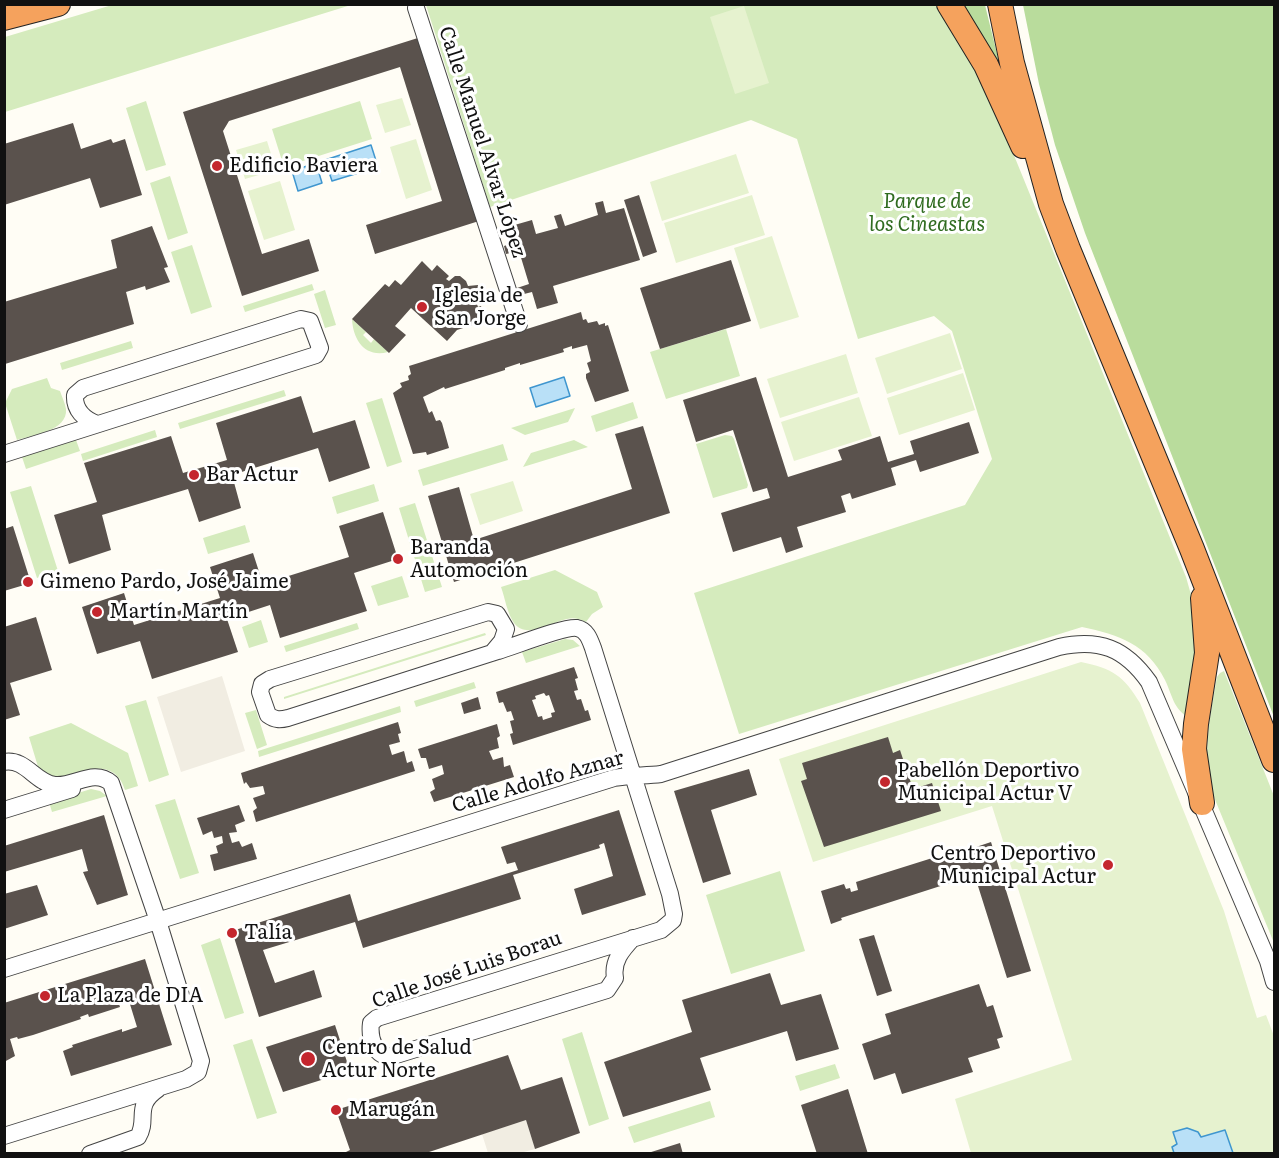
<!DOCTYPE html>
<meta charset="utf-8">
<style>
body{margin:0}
#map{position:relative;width:1279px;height:1158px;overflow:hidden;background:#fffdf5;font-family:Literata,serif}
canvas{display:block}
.frame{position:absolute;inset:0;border:6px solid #111;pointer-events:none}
</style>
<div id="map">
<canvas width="1279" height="1158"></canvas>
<div class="frame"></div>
</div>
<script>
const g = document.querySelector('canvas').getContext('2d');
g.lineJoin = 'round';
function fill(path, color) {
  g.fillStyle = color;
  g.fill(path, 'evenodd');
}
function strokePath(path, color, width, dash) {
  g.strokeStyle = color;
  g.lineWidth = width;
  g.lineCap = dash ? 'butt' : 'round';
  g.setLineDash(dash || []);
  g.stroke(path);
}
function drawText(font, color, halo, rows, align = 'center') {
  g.font = font + ' Literata,serif';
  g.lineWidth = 6;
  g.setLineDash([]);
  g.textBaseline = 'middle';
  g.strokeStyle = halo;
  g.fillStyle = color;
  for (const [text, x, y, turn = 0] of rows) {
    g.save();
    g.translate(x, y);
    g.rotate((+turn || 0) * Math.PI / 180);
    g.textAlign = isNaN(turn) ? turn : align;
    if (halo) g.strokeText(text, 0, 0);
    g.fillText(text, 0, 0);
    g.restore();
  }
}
const green = new Path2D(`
 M112 5V4L351 5 5 112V37Z
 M426 5H936L980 72 1186 577 1195 609 1199 637 1189 718C1173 708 1173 697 1165 680 1147 644 1119 635 1082 627L739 734 694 593 965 505 992 459 952 331 934 316 858 339 797 139 751 120 490 207Z
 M146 101 166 165 146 171 126 108Z
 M360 101 372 139 284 167 272 129Z
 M170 176 188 233 168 240 150 183Z
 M192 245 212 307 191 314 171 252Z
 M312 284 314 290 245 312 243 306Z
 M325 290 336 325 325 328 314 294Z
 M352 319 366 332 363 335 371 343 374 339 388 352C365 358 353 340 352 319Z
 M726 329 740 376 666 399 650 352Z
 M131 341 133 348 62 370 60 363Z
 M47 378 51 388 60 391C62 397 65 403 66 409 68 431 32 435 17 440L5 403 12 389Z
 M284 390 286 396 180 429 178 423Z
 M382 398 402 462 387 467 366 403Z
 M633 402 638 418 596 432 591 416Z
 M575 408 568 422 525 435 511 428Z
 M155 430 157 437 83 461 81 454Z
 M725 435 732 436 734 439 748 485 747 488 713 498 696 444Z
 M76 440 80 451 26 469 22 457Z
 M574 440 588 447 523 467 531 453Z
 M503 444 508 460 423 486 418 470Z
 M374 484 379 501 337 514 332 497Z
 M31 486 58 571 37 578 10 492Z
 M415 503 442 587 425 592 399 508Z
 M245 525 250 542 208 554 203 538Z
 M555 570 597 592 603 607 592 614 586 622C579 619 574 617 567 619 552 622 526 640 514 623 507 613 505 598 501 587Z
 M402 576 409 597 378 606 371 586Z
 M261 620 268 642 249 648 242 627Z
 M357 623 359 629 286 652 284 646Z
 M485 633 486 635 284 699V697Z
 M565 639 573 640 580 646 526 663 522 652Z
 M1224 671 1274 796V943L1209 785C1204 746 1210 715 1217 677L1220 673Z
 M474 682 476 688 416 707 414 701Z
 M146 700 169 775 149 782 125 706Z
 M400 706 401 712 259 757 258 751Z
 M256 710 267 745 257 749 245 713Z
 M71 723 128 753 138 786 125 790C114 755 81 772 57 779L39 770 29 737Z
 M91 789 100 791 107 796 52 812 49 802Z
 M175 799 199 873 180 879 155 805Z
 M780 871 805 951 731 974 706 895Z
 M220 938 244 1013 225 1019 201 945Z
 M582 1032 609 1119 589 1126 562 1039Z
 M252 1039 277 1113 257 1119 233 1045Z
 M835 1064 840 1078 800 1091 795 1076Z
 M710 1101 715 1117 634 1143 628 1127Z`);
const forest = new Path2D(`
 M957 5H985L1000 66 995 68Z
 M1023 5H1274V717L1085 233 1055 145 1039 84Z`);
const pitch = new Path2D(`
 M744 6 769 83 735 94 710 17Z
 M402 98 411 125 385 133 376 105Z
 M416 139 432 190 406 199 390 147Z
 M267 141 276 170 245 179 236 150Z
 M736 154 749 193 662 221 650 182Z
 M280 181 295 230 264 240 248 191Z
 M752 195 765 235 676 263 664 223Z
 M772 236 799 317 760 329 734 248Z
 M950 333 962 369 887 394 875 358Z
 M846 354 858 393 780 418 767 379Z
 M963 373 975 410 899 435 887 398Z
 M859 397 872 436 794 461 781 422Z
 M513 481 523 511 480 525 470 494Z
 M1081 662C1112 668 1124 676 1140 703L1224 911 1257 1018 1266 1015 1274 1036V1153H971L955 1099 1072 1060 992 806 813 862 779 759Z`);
const plaza = new Path2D(`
 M222 676 245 751 181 772 157 697Z
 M526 1120 535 1149 520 1153H488L482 1134Z`);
const water = new Path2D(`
 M371 145 378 167 332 181 325 160Z
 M316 163 322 183 298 191 292 171Z
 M564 377 570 396 536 407 530 388Z
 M1187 1128 1198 1132 1201 1137 1225 1130 1233 1153H1174L1172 1147 1177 1144 1173 1132Z`);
const building = new Path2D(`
 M421 37 479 221 375 254 366 225 442 201 400 67 229 121 223 131 262 254 309 239 319 271 242 296 183 112Z
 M73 123 81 149 111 139 113 143 125 139 142 195 100 208 90 178 4 205V144Z
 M639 195 657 252 643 257 624 200Z
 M603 201 606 213 624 208 640 260 553 286 558 303 537 309 532 292 520 295 517 288 529 284 519 251 506 254 504 246 516 242 511 226 532 220 536 234 558 228 554 216 561 214 565 226 598 215 595 203Z
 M152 226 168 267 164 268 170 282 146 290 145 286 126 292 134 324 5 364 4 302 117 268 111 240Z
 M731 260 751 321 660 349 640 288Z
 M422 261 432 271 437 265 449 276 446 279 449 281 455 276H460L466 281 468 286 478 285 480 292 474 296 478 307 481 306 485 321 457 330 447 341 411 308 395 326 406 335 389 353 352 319 385 284 389 287 395 280 401 285Z
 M581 312 583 320 586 319 588 323 597 321 599 325 605 323V326L608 325 629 391 595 402 586 378V374L590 372 587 363 591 361 587 345 572 349V346L563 349 564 352 520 365V363L505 368V370L445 389 444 387 423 397 429 413 432 411 436 421 440 420 442 423 449 448 427 455 426 452 413 454 393 393 402 387 400 383 409 380 408 376 411 374 409 366Z
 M756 377 788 477 842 460 838 450 880 436 888 462 914 454 910 441 969 422 979 453 920 472 916 460 891 468 896 485 852 499 850 493 841 496 846 512 797 527 803 547 786 553 781 537 733 552 721 513 770 498 767 488 753 492 733 430 696 442 683 400Z
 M301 396 313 433 355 420 370 468 329 482 318 448 232 475 241 508 199 522 188 489 102 515 111 550 69 564 54 515 97 502 84 463 171 436 183 473 227 460 216 423Z
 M643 426 670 513 454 582 428 496 459 487 474 540 632 489 615 434Z
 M383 512 398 559 354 573 367 611 280 638 270 605 227 619 238 652 152 679 140 641 97 654 82 607 124 593 134 625 220 598 210 567 253 553 263 584 349 557 339 526Z
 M13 526 31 583 4 591V529Z
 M36 617 52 670 10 683 20 715 4 720V627Z
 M574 667 578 678 575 679 578 690 574 691 577 700 581 699 585 711 588 710 591 720 513 745 510 734 513 733 510 721 514 720 511 711 507 712 503 702 499 703 496 692ZM544 693 546 696 549 695 555 712 551 713 552 717 543 720 542 716 538 717 532 700 536 699 535 696Z
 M478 697 481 709 464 714 461 703Z
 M398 722 401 733 398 734 400 742 389 745 392 755 404 751 407 763 412 761 415 771 256 822 253 811 257 808 253 798 265 794 263 786 250 788 246 782 244 784 241 773Z
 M497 724 500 736 497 738 499 748 489 751 493 760 503 757 504 767 510 765 514 777 434 802 430 792 435 789 432 779 444 774 442 765 429 769 426 758H421L418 749Z
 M888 737 893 753 900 750 913 789 932 783 941 811 824 847 801 781 807 779 802 763Z
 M749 769 757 795 711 810 731 874 703 883 674 791Z
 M239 805 245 821 235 825 237 832 229 833 232 843 239 841 242 847 252 843 257 859 214 871 210 855 218 853 216 846 223 843 222 836 214 838 212 831 203 835 197 818Z
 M619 810 646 895 582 915 574 889 613 876 604 843 599 845 600 848 513 875 521 899 363 948 355 922 263 950 275 983 314 970 322 997 259 1017 232 931 350 894 358 921 518 870 515 862 507 864 501 847Z
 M104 815 128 895 97 905 83 872 88 871 82 849 4 872V846Z
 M991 842 1031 971 1007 978 978 886 988 883 984 872 841 918 842 920 831 924 821 891 844 884 846 889 850 888 851 892 858 890 856 882 961 849V852Z
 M37 885 48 915 4 929V894Z
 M874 935 892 991 877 996 859 939Z
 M145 959 172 1045 71 1076 63 1051 73 1047 72 1045 122 1029V1032L137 1027 129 1001 119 1004 120 1007 89 1017 88 1014 80 1017 81 1019 33 1035 18 1039 17 1037 10 1039 15 1056 4 1062V1003Z
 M770 973 781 1005 821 994 839 1049 796 1061 787 1031 700 1058 711 1090 623 1117 604 1062 692 1032 682 1000Z
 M979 984 987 1007 993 1005 1003 1037 997 1039 1000 1048 968 1058 973 1072 902 1094 895 1073 874 1080 862 1044 891 1034 885 1014Z
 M335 1025 350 1071 283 1092 266 1047Z
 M508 1055 521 1090 562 1077 580 1133 535 1149 526 1120 423 1154H342L350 1150 336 1110Z
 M848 1089 868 1154H817L801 1105Z
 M680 1143 683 1154H648V1153Z`);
const minor = new Path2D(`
 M416 8 519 324
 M4 454 316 355 320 348 310 321 301 319 83 388 75 395C74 410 84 419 97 424
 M492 653 502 641 506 629 497 614 488 612 270 679 262 684 260 692 268 715C275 720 280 720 288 718 358 696 428 674 498 651 512 647 565 626 577 628 587 630 590 640 593 648L670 894 674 914 673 920 661 930 377 1018 371 1023C369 1038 375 1059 393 1056L607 990 615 978C612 961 622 950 633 938
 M4 762C26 758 35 783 55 785 74 787 94 768 111 783L158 921 201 1061 198 1072 186 1079 4 1136
 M4 810 72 789
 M4 969 614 778C630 775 646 776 661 774L1059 647C1099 638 1125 648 1149 682L1268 961 1274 982
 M90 1154 138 1137C149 1119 133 1106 158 1089`);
const highway = new Path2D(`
 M949 4 986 65 1023 146
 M1000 4 1012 63 1051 204 1068 249 1192 549 1274 760
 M4 18 58 4
 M1202 803 1194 749 1196 724 1207 653 1203 598`);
const markers = [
 [217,166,6,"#c4262e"],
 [422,307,6,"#c4262e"],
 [194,475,6,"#c4262e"],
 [398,559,6,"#c4262e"],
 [28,582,6,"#c4262e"],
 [97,612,6,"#c4262e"],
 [885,782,6,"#c4262e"],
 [1108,865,6,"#c4262e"],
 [232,933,6,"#c4262e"],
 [45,996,6,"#c4262e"],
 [308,1059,8,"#c4262e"],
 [336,1110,6,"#c4262e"]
];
const streetNames = [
 ["Calle Manuel Alvar López",482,142,72],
 ["Calle Adolfo Aznar",538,782,-16],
 ["Calle José Luis Borau",467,970,-19]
];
const poiNames = [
 ["Edificio Baviera",229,166],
 ["Iglesia de",434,296],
 ["San Jorge",434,319],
 ["Bar Actur",206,475],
 ["Baranda",410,548],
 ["Automoción",410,571],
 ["Gimeno Pardo, José Jaime",40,582],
 ["Martín Martín",109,612],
 ["Pabellón Deportivo",897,771],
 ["Municipal Actur V",897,794],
 ["Centro Deportivo",1096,854,"right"],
 ["Municipal Actur",1096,877,"right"],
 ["Talía",244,933],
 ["La Plaza de DIA",57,996],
 ["Centro de Salud",322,1048],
 ["Actur Norte",322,1071],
 ["Marugán",348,1110]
];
const parkNames = [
 ["Parque de",927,202],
 ["los Cineastas",927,225]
];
fill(green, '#d5ebbd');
fill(forest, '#b9dc9c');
fill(pitch, '#e6f2cf');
fill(plaza, '#f1ede2');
fill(water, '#b9e0f7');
strokePath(water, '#3f96cf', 1.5);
fill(building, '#5a524d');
strokePath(minor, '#444', 18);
strokePath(highway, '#222', 26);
strokePath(minor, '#fff', 16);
strokePath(highway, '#f5a25d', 24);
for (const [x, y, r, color] of markers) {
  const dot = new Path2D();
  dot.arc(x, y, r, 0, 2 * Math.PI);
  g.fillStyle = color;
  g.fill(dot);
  strokePath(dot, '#fff', 2);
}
drawText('20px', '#111', '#fff', streetNames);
drawText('20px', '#111', '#fff', poiNames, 'left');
drawText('italic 20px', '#2f6b1f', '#fff', parkNames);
</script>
